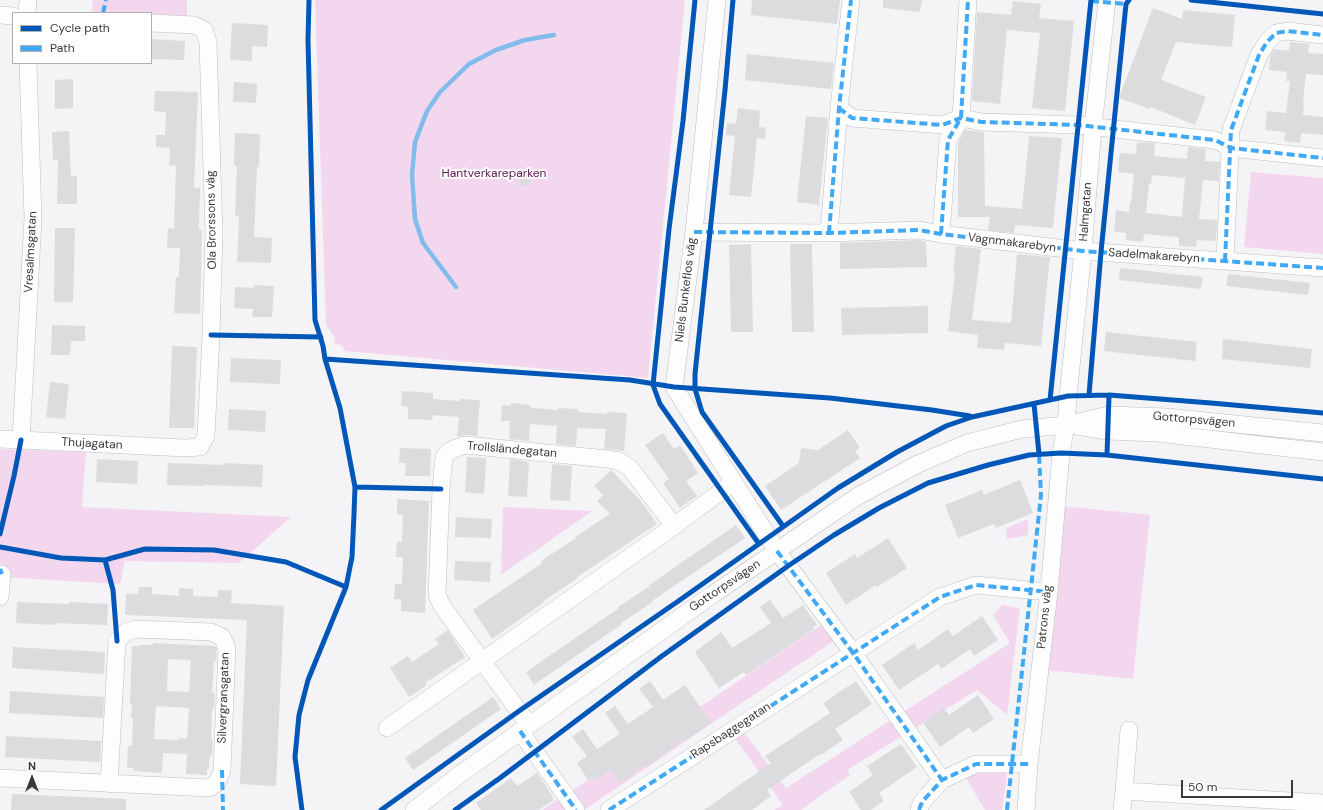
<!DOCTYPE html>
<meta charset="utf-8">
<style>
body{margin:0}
#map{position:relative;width:1323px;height:810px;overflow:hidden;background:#f4f4f6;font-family:"DM Sans",sans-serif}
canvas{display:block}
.legend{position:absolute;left:12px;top:12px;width:140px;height:52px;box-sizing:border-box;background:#fff;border:1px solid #b0b0b1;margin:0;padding:5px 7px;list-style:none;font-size:12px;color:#3a3a3b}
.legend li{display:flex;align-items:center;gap:8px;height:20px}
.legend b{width:20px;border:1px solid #b0b0b1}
.north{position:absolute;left:12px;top:758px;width:40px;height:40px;-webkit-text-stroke:3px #fff;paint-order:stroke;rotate:0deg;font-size:11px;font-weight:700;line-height:16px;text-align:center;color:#3a3a3b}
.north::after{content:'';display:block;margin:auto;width:14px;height:18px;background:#3a3a3b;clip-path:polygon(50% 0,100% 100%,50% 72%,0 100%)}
.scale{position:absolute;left:1181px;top:780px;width:112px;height:18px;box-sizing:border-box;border:2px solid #3a3a3b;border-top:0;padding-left:5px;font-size:12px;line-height:14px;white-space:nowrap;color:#3a3a3b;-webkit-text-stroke:3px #fff;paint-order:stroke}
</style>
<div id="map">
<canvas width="1323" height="810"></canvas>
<ul class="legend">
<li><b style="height:5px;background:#0057b8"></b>Cycle path</li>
<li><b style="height:5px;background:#3fa9f5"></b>Path</li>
</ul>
<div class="north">N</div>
<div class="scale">50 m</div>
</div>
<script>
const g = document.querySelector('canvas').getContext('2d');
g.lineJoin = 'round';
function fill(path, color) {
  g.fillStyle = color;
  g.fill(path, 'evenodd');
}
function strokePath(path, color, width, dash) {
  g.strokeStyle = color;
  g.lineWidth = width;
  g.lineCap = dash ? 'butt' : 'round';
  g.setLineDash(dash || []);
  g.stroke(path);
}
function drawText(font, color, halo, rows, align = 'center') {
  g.font = font + ' "DM Sans",sans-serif';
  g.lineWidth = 4;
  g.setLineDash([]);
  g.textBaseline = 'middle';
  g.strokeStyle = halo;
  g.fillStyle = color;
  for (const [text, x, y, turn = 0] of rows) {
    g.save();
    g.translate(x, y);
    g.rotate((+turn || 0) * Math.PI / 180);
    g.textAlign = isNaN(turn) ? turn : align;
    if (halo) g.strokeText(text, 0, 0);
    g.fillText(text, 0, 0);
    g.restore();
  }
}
const green = new Path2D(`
 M93 0H187V18L151 16V13H92Z
 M315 0H685L648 378 345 351 341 345 335 344 334 336 326 325Z
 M1251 172 1323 178V254L1244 247Z
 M0 449 86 452 82 507 291 517 239 563 125 561 120 584 0 577Z
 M1063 506 1150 515 1133 679 1046 670Z
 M503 507 592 511 501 575Z
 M1028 519V535L1007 539 1006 528Z
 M1002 605 1020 608 1007 715 977 690 847 770 850 775 801 810H774L783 805 733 736 742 730 786 788 1010 643 993 615Z
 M825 622 838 638 584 810H542L697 709Z
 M1008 768 1002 810H985L964 775Z`);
const stream = new Path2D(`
 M456 287 423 243 415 219 412 175 415 142 427 111 440 92 469 64 496 50 525 40 554 35`);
const building = new Path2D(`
 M752 0H840L837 24 751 15Z
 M883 0H922L920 12 883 8Z
 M1013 1 1041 4 1039 18 1074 21 1065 111 1032 108 1040 33 1007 30 1000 104 972 101 977 12 1011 15Z
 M1153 8 1182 19 1183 10 1235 15 1232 47 1176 42 1161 80 1206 97 1195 125 1151 107 1150 109 1119 98Z
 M232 23 268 25 267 47 252 46V61L230 60Z
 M151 39 185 41 184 60 151 59Z
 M1290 42 1309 44 1308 53 1323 54V75L1306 74 1303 102H1304L1303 115 1323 117V135L1301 133 1300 143 1284 141 1285 132 1265 130 1267 111 1286 113 1290 81H1286L1287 72 1269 70 1270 56 1274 49 1289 51Z
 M747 54 834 63 831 89 745 80Z
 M73 79V108L55 109V80Z
 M234 82 257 84 256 103 233 102Z
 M155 91 198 92 194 188H200L199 229 202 230 200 314 174 313 176 277H179L180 248H167L168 228 174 229 176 166 169 165 170 148 156 147V135H165L166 112 154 111Z
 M738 108 760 111 759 127 766 128 765 139 757 138 751 197 729 195 735 136 726 135 727 123 736 124Z
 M806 116 828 118 819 205 797 202Z
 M965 130 984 132 985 206 1022 209 1029 136 1062 138 1053 228 1015 225 1014 233 988 230 990 217H958V143Z
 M69 131 71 176H77V204H57L58 160H53L52 132Z
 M235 133 260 134 259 167H257L254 237 272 238 271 263 237 262 239 217 235 216 237 166 234 165Z
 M1137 142 1155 143 1154 156 1187 159 1188 147 1206 149 1205 161 1220 162 1219 181 1203 180 1199 219 1217 220 1216 241 1197 240 1196 247 1179 246V237L1144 234 1143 242 1126 240V233L1114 232 1116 210 1129 212 1130 202H1131L1134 174 1118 172 1120 153 1136 154ZM1152 175 1185 178 1182 217 1146 213 1149 184H1151Z
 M519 174H531V186L519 185Z
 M55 228H75L73 302H54Z
 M920 240 926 242 927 267 840 269V243Z
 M751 244 753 332H731L729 245Z
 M790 244H812L814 332H792Z
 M956 246 981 249 972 320 1011 323 1017 254 1050 257 1041 346 1005 343 1004 350 977 348 978 335 948 331 955 273H953Z
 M1120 268 1203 277 1201 289 1119 280Z
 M1228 274 1310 283 1308 295 1226 286Z
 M254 285 274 286 272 317H252L253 309 234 308 235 287 254 288Z
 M928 306V333L842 335 841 308Z
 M52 325 85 326V341H71L70 355H51Z
 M1106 332 1197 342 1195 361 1104 351Z
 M1223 339 1312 349 1310 368 1222 359Z
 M172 346 197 347 194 428H169Z
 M231 358 281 360 280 384 230 382Z
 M50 382 69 384 65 419 46 417Z
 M402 391 433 393V399L460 401V399L480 400 477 436 466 435 457 437 459 417 433 415 432 420 408 419V407L401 406Z
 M511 403 531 405V408L558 410V408L578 409V412L607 414V412L627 413 624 451 604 449 606 429 577 428 576 446 556 444 557 426 530 424 529 441 509 439 510 421H501L502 405 511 406Z
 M229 409 266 411 265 432 228 430Z
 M848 430 860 448 855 451 860 458 781 510 765 486 799 463 801 448 818 450Z
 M663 433 674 449 680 445 698 473 686 481 697 496 680 508 663 483 669 479 645 445Z
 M400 448 431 449 430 476H405L406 463H399Z
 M467 457 486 458 484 494 465 492Z
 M97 459 138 461 137 484 96 482Z
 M510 459 529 462 527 497 508 496Z
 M168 463 225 465V463L263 465 262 487 205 485V486L167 485Z
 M554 464 572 466 570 501 550 500 552 465Z
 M611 470 640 500 657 524 577 577 578 578 542 602 543 603 492 639 473 610 542 563 541 561 576 538 575 537 610 514 597 501 603 495 594 486Z
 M1020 480 1033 513 996 528 994 524 958 538 945 505 982 490 984 495Z
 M397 499 429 501 425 613 401 611V599H394L395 584H402L403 557H396L397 541 402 542 403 515 397 514Z
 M456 517 492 519 491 538 455 537Z
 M736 525 745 538 652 601 653 602 621 623 622 624 534 685 526 672 619 608 618 607 650 586 649 585Z
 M888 538 907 568 877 587 876 585 846 605 826 573 855 554 857 558Z
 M455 561 491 562 490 582 454 580Z
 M139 587H152V594L179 596V588L193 589V596L218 597V590H232L231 603 284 606 276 786 240 784 247 620 125 615 126 594H138Z
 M770 600 783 618 803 605 817 625 813 627 814 629 746 675 744 672 719 688 695 652 721 632 732 648 771 623 760 607Z
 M17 602 69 604V602L108 604 107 625 55 623 54 625 16 623Z
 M982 616 998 640 974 656 970 649 941 669 938 664 899 690 882 665 914 643 918 650 948 629 953 636Z
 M448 630 465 657 425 683 427 685 409 697 390 668 408 656 412 662 439 644 435 639Z
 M153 643 215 646 217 649 216 661H214L212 693H215L214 709H212L211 740H213L212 755H210L209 769H207V775L186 774 187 754 163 753 162 773 134 771V768H127L128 746H132L133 719 131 718 132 705 130 704 132 646H139V645H153ZM168 659 191 660 189 692 167 691ZM156 706 189 708 187 739 179 738V740L154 739Z
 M13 647 105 652 104 674 12 668Z
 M650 681 663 700 685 685 711 723 685 741 684 739 647 767 645 765 620 783 611 770 595 780 593 777 588 780 577 763 587 756 572 737 583 729 597 749 620 734 605 713 615 706 628 724 653 707 639 689Z
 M856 681 872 704 835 729 843 740 821 755 820 754 767 790 771 796 752 810H704L771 763 765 756 830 713 823 703Z
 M10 691 104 697 103 718 9 713Z
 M978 695 994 719 973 733 969 727 940 747 923 723 944 708 949 715Z
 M493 697 501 709 413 770 405 758Z
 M6 736 101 741 100 762 5 757Z
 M901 744 917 767 879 793 884 801 871 810H861L849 792 873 775 867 766Z
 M537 773 553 797 552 798 554 800 538 810H481L476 803 511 778 517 786Z
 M12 794 126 799V810H11Z`);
const minor = new Path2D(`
 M717 0 694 232 674 387 777 551 853 653 942 780
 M27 13 28 0
 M0 15 13 16
 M839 108 852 118 942 125 961 118 982 122 1078 125 1215 140 1231 148 1323 158
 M694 232 829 233 919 230 941 234 1083 251 1323 268
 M829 233 839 108 851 0
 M941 234 948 140 961 118 968 0
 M1225 261 1231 130 1259 55 1267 42 1276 33 1287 31 1323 35
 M1077 426 1108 431 1157 433 1323 452
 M0 439 185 448 200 447 206 436 211 335 214 234 208 42 204 30 194 25 151 23
 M21 440 33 218 28 63
 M0 597 2 574
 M529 725 442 606 437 595 441 489 444 457 451 450 465 445 607 459 619 461 630 468 674 526
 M387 728 674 526 734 482
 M520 731 576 810
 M0 778 209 788 217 783 222 770 227 648 222 637 211 632 136 629 126 632 117 641 109 784
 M1124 791 1129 730
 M414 810 459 775 712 595 858 496 918 464 967 443 1022 429 1066 425 1108 415 1167 417 1323 433
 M609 810 940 597 976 585 1049 592
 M919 810 922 802 942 780 976 764H1029
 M1026 810 1029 764 1049 592 1061 453 1066 425 1068 396 1083 251 1093 127 1107 0
 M1122 810 1124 791 1323 803`);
const quiet = new Path2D(`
 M1091 1 1126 4
 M103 13 106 0
 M839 108 852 118 942 125 961 118 982 122 1078 125 1215 140 1231 148 1323 158
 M694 232 829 233 919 230 941 234 1083 251 1323 268
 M829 233 839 108 851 0
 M941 234 948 140 961 118 968 0
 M1225 261 1231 130 1259 55 1267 42 1276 33 1287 31 1323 35
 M777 551 853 653 942 780
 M0 569 2 574
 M520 731 576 810
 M222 770 223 810
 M609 810 940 597 976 585 1049 592
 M919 810 922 802 942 780 976 764H1029
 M1007 810 1041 495 1039 454`);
const cycleway = new Path2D(`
 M695 0 683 121 669 229 653 385 660 404 759 544
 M733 0 725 90 695 374V389L702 412 783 526
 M1191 0 1323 14
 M211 335 321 337
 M325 359 630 380 674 387 830 398 932 410 970 416
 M1089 395 1101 252 1126 4 1129 0
 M1050 400 1091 0
 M1034 404 1039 454
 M1107 455 1109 395
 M355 487 441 489
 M0 534 14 476 21 440
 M0 547 61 558 105 560 145 549 214 550 286 562 346 587
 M105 560 113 590 117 641
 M302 810 295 757 299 715 308 680 346 587 352 557 354 514 355 487 340 408 325 359 323 346 315 320 308 40 309 0
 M381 810 519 711 677 602 838 488 897 452 946 426 972 417 1068 396 1109 395 1211 403 1323 413
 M455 810 500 778 662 656 788 566 834 535 879 508 928 483 988 465 1029 455 1061 453 1107 455 1323 479`);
const parkNames = [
 ["Hantverkareparken",494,174]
];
const streetNames = [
 ["Halmgatan",1086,212,-86],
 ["Ola Brorssons väg",212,220,-91],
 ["Vagnmakarebyn",1012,243,7],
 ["Vresalmsgatan",31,252,-87],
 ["Sadelmakarebyn",1154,256,4],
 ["Niels Bunkeflos väg",686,290,-83],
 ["Gottorpsvägen",1194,420,5],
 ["Thujagatan",92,444,3],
 ["Trollsländegatan",512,450,5],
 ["Gottorpsvägen",725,586,-34],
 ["Patrons väg",1045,617,-84],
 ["Silvergransgatan",224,698,-88],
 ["Rapsbaggegatan",731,731,-33]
];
fill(green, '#f3d7ef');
strokePath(stream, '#82bced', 4.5);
fill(building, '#dcdbdd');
strokePath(minor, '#bebebf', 18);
strokePath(minor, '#fdfdfe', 17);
strokePath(quiet, '#3fa9f5', 4, [8, 4]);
strokePath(cycleway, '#0057b8', 5);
drawText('12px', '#5d1656', '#fff', parkNames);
drawText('12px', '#3a3a3b', '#fff', streetNames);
</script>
